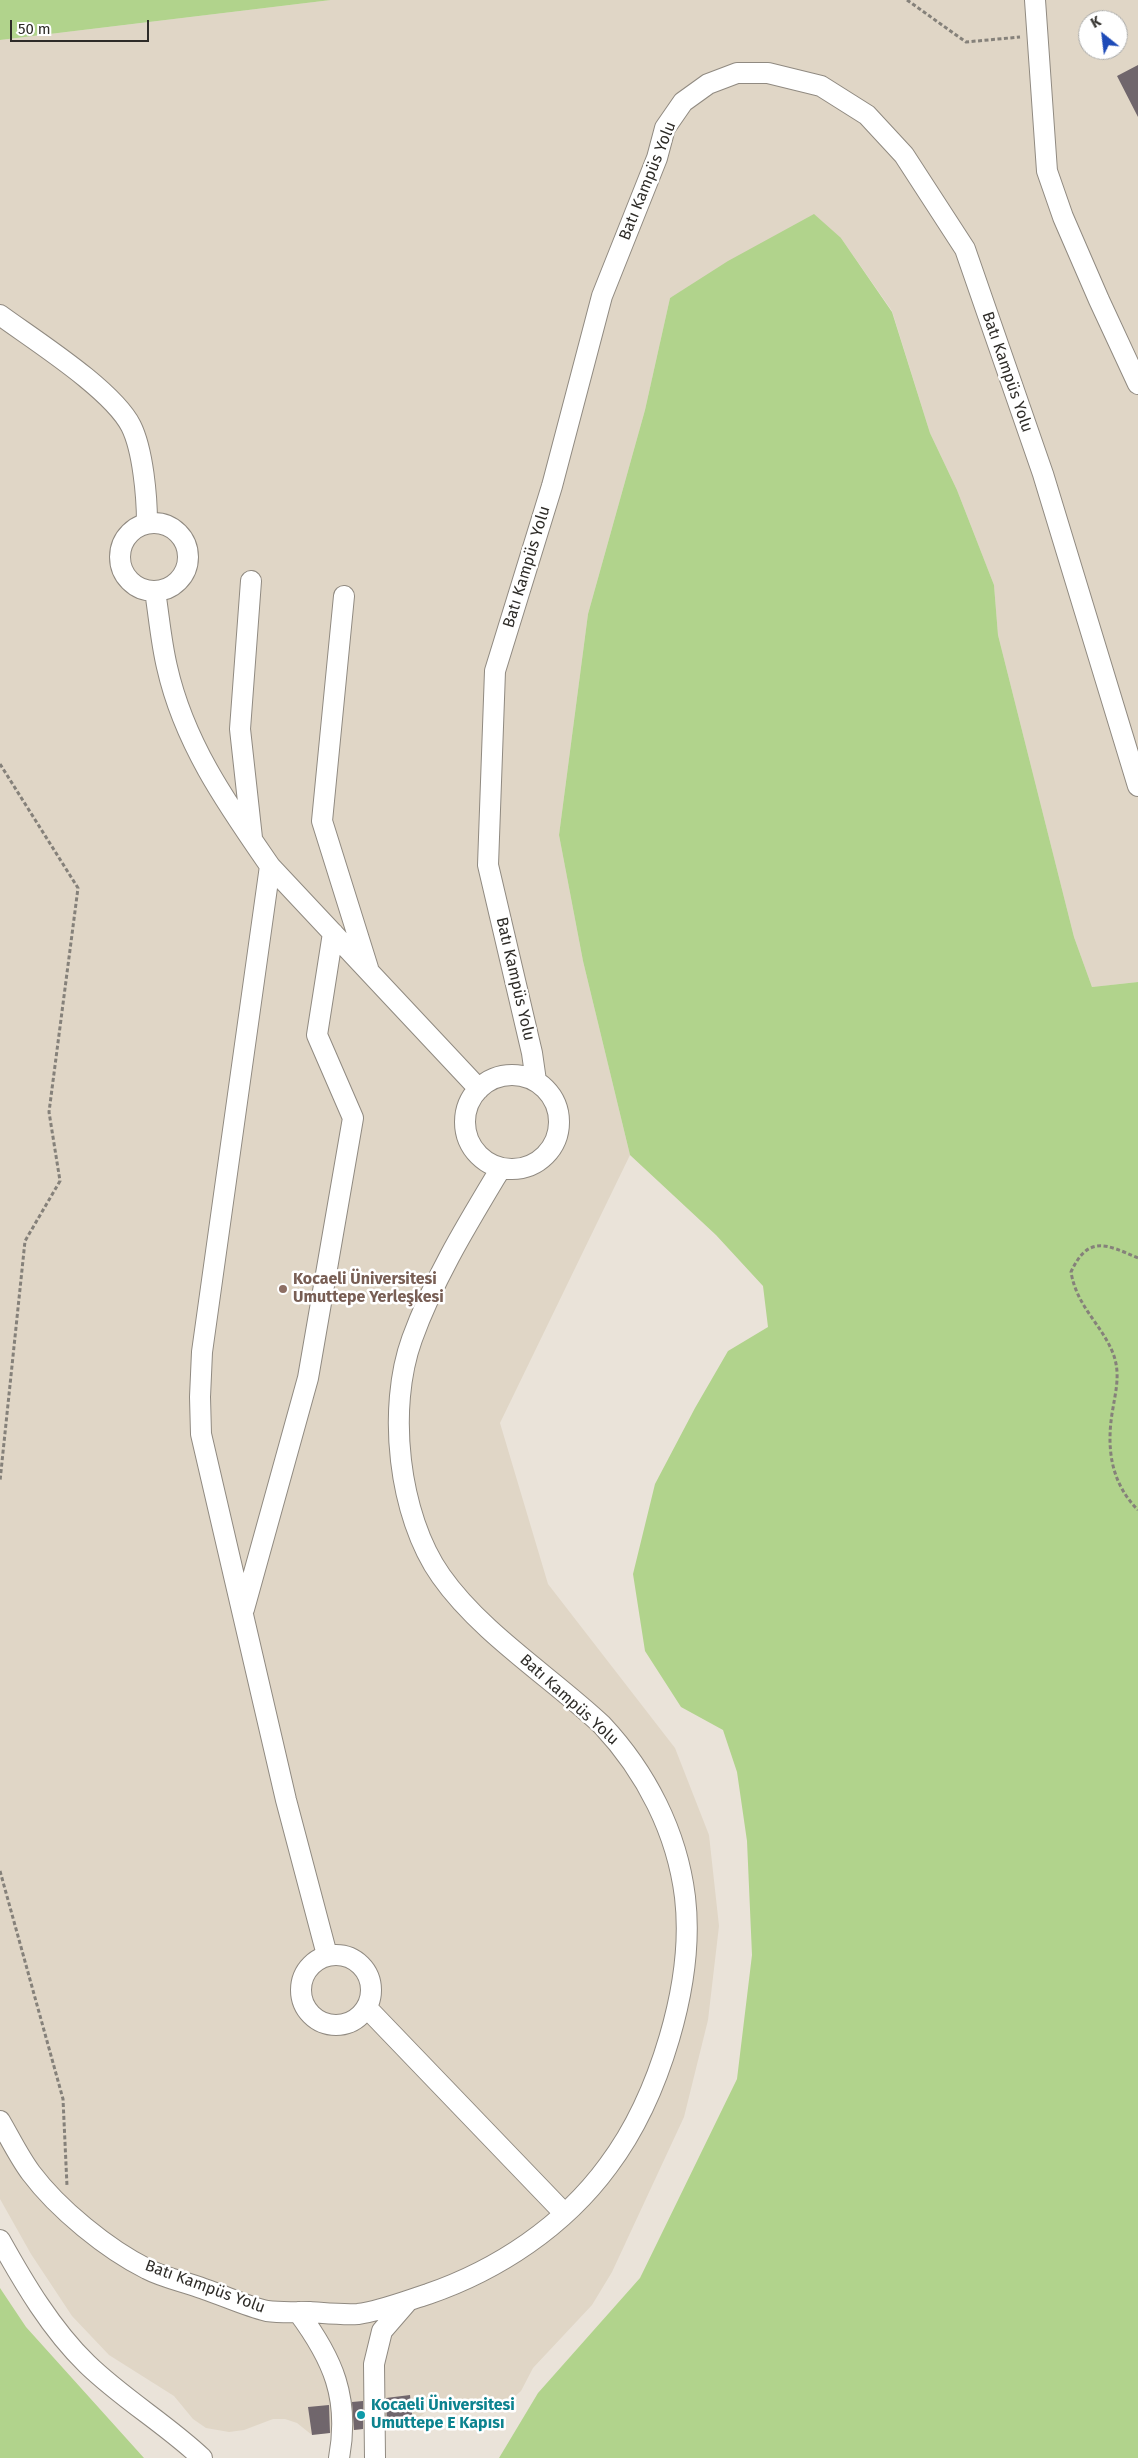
<!DOCTYPE html>
<meta charset="utf-8">
<style>
body{margin:0}
#map{position:relative;width:1138px;height:2458px;overflow:hidden;background:#eae3d9;font-family:"Fira Sans",sans-serif}
canvas{display:block}
.north{position:absolute;left:1078px;top:10px;width:50px;height:50px;box-sizing:border-box;background:#fff;border:1px solid #ababa9;border-radius:50%;rotate:331deg;font-size:14px;font-weight:700;line-height:20px;text-align:center;color:#2e2c28}
.north::after{content:'';display:block;margin:auto;width:18px;height:22px;background:#1e4bb8;clip-path:polygon(50% 0,100% 100%,50% 72%,0 100%)}
.scale{position:absolute;left:10px;top:20px;width:139px;height:22px;box-sizing:border-box;border:2px solid #2e2c28;border-top:0;padding-left:6px;font-size:15px;line-height:18px;white-space:nowrap;color:#2e2c28;-webkit-text-stroke:4px #fff;paint-order:stroke}
</style>
<div id="map">
<canvas width="1138" height="2458"></canvas>
<div class="north">K</div>
<div class="scale">50 m</div>
</div>
<script>
const g = document.querySelector('canvas').getContext('2d');
g.lineJoin = 'round';
function fill(path, color) {
  g.fillStyle = color;
  g.fill(path, 'evenodd');
}
function strokePath(path, color, width, dash) {
  g.strokeStyle = color;
  g.lineWidth = width;
  g.lineCap = dash ? 'butt' : 'round';
  g.setLineDash(dash || []);
  g.stroke(path);
}
function drawText(font, color, halo, rows, align = 'center') {
  g.font = font + ' "Fira Sans",sans-serif';
  g.lineWidth = 5;
  g.setLineDash([]);
  g.textBaseline = 'middle';
  g.strokeStyle = halo;
  g.fillStyle = color;
  for (const [text, x, y, turn = 0] of rows) {
    g.save();
    g.translate(x, y);
    g.rotate((+turn || 0) * Math.PI / 180);
    g.textAlign = isNaN(turn) ? turn : align;
    if (halo) g.strokeText(text, 0, 0);
    g.fillText(text, 0, 0);
    g.restore();
  }
}
const built = new Path2D(`
 M331 0H1138V982L1092 987 1074 937 998 635 994 585 957 490 930 433 892 311 841 238 670 298 645 410 588 614 559 835 583 961 630 1155 500 1423 548 1584 675 1748 709 1835 719 1926 708 2020 684 2117 612 2272 592 2305 533 2368 521 2391 510 2401 496 2406 442 2403 431 2407 413 2423 312 2435 297 2423 285 2419H273L244 2430 229 2432 206 2428 193 2419 174 2396 109 2355 72 2316 31 2254 0 2199V40ZM1088 20H1118V50H1088Z`);
const green = new Path2D(`
 M0 0H331L0 40Z
 M814 214 841 238 892 312 930 433 957 490 994 585 998 635 1074 937 1092 987 1138 982V2458H499L538 2393 640 2278 737 2079 752 1955 747 1841 737 1772 723 1730 681 1707 645 1651 633 1574 655 1484 695 1408 728 1351 768 1327 763 1286 716 1235 630 1155 583 961 559 835 588 614 645 410 670 298 728 261Z
 M0 2288 26 2327 144 2458H0Z`);
const building = new Path2D(`
 M1138 65V117L1117 76Z
 M410 2395 413 2423 387 2426 386 2398Z
 M363 2401V2429L354 2430 352 2402Z
 M329 2405 330 2433 312 2435 308 2407Z`);
const path = new Path2D(`
 M907 0 966 42 1020 37
 M0 764 78 888 49 1112 60 1181 25 1241 0 1481
 M1138 1258C1106 1244 1088 1235 1071 1272 1077 1308 1103 1325 1114 1356 1120 1374 1116 1390 1113 1408 1106 1446 1110 1482 1138 1510
 M0 1871 63 2099 67 2186`);
const minor = new Path2D(`
 M1035 0 1047 171 1063 217 1099 300 1138 384
 M0 315C34 340 112 389 131 426 143 450 147 497 147 523
 M120 557a34 34 0 1 1 68 0a34 34 0 1 1-68 0Z
 M251 581 240 729 252 838
 M155 591C159 616 161 642 167 667 184 743 227 804 270 866
 M344 596 322 821 368 968
 M465 1122a47 47 0 1 1 94 0a47 47 0 1 1-94 0Z
 M536 1081 532 1053 488 865 495 671 552 486 602 296 657 158 665 128 683 102 708 84 737 73H768L821 86 867 115 904 155 965 249 1043 474 1138 786
 M244 1609 308 1378 353 1118 317 1035 333 933
 M301 1990a35 35 0 1 1 70 0a35 35 0 1 1-70 0Z
 M327 1955 286 1800 201 1434 200 1397 202 1352 270 866 479 1089
 M367 2008 564 2213
 M0 2121C10 2138 19 2157 31 2173 58 2209 107 2249 147 2269 164 2278 186 2282 204 2289 225 2296 246 2306 267 2311 281 2313 296 2312 310 2312 325 2313 343 2315 358 2314 381 2311 406 2301 428 2294 498 2270 564 2226 608 2166 659 2098 695 1982 685 1897 677 1832 646 1772 602 1725 551 1677 481 1633 441 1576 398 1515 387 1408 412 1339 434 1278 468 1223 501 1168
 M0 2240C24 2283 51 2329 87 2364 123 2399 166 2424 202 2458
 M298 2312C333 2359 350 2398 339 2458
 M375 2458 374 2364 382 2331 408 2301`);
const markers = [
 [283,1289,5,"#8d6e63"],
 [361,2415,5,"#0f9aa8"]
];
const streetNames = [
 ["Batı Kampüs Yolu",648,181,-68],
 ["Batı Kampüs Yolu",1007,372,71],
 ["Batı Kampüs Yolu",527,567,-73],
 ["Batı Kampüs Yolu",515,979,77],
 ["Batı Kampüs Yolu",569,1700,42],
 ["Batı Kampüs Yolu",205,2287,20]
];
const educationNames = [
 ["Kocaeli Üniversitesi",293,1280],
 ["Umuttepe Yerleşkesi",293,1298]
];
const cultureNames = [
 ["Kocaeli Üniversitesi",371,2406],
 ["Umuttepe E Kapısı",371,2424]
];
fill(built, '#e0d6c6');
fill(green, '#b1d38c');
fill(building, '#70666c');
strokePath(minor, '#908a81', 22);
strokePath(path, '#85817a', 3, [4, 2.5]);
strokePath(minor, '#fff', 20);
for (const [x, y, r, color] of markers) {
  const dot = new Path2D();
  dot.arc(x, y, r, 0, 2 * Math.PI);
  g.fillStyle = color;
  g.fill(dot);
  strokePath(dot, '#fff', 2);
}
drawText('16px', '#2e2c28', '#fff', streetNames);
drawText('bold 16px', '#785e54', '#fff', educationNames, 'left');
drawText('bold 16px', '#0d838f', '#fff', cultureNames, 'left');
</script>
